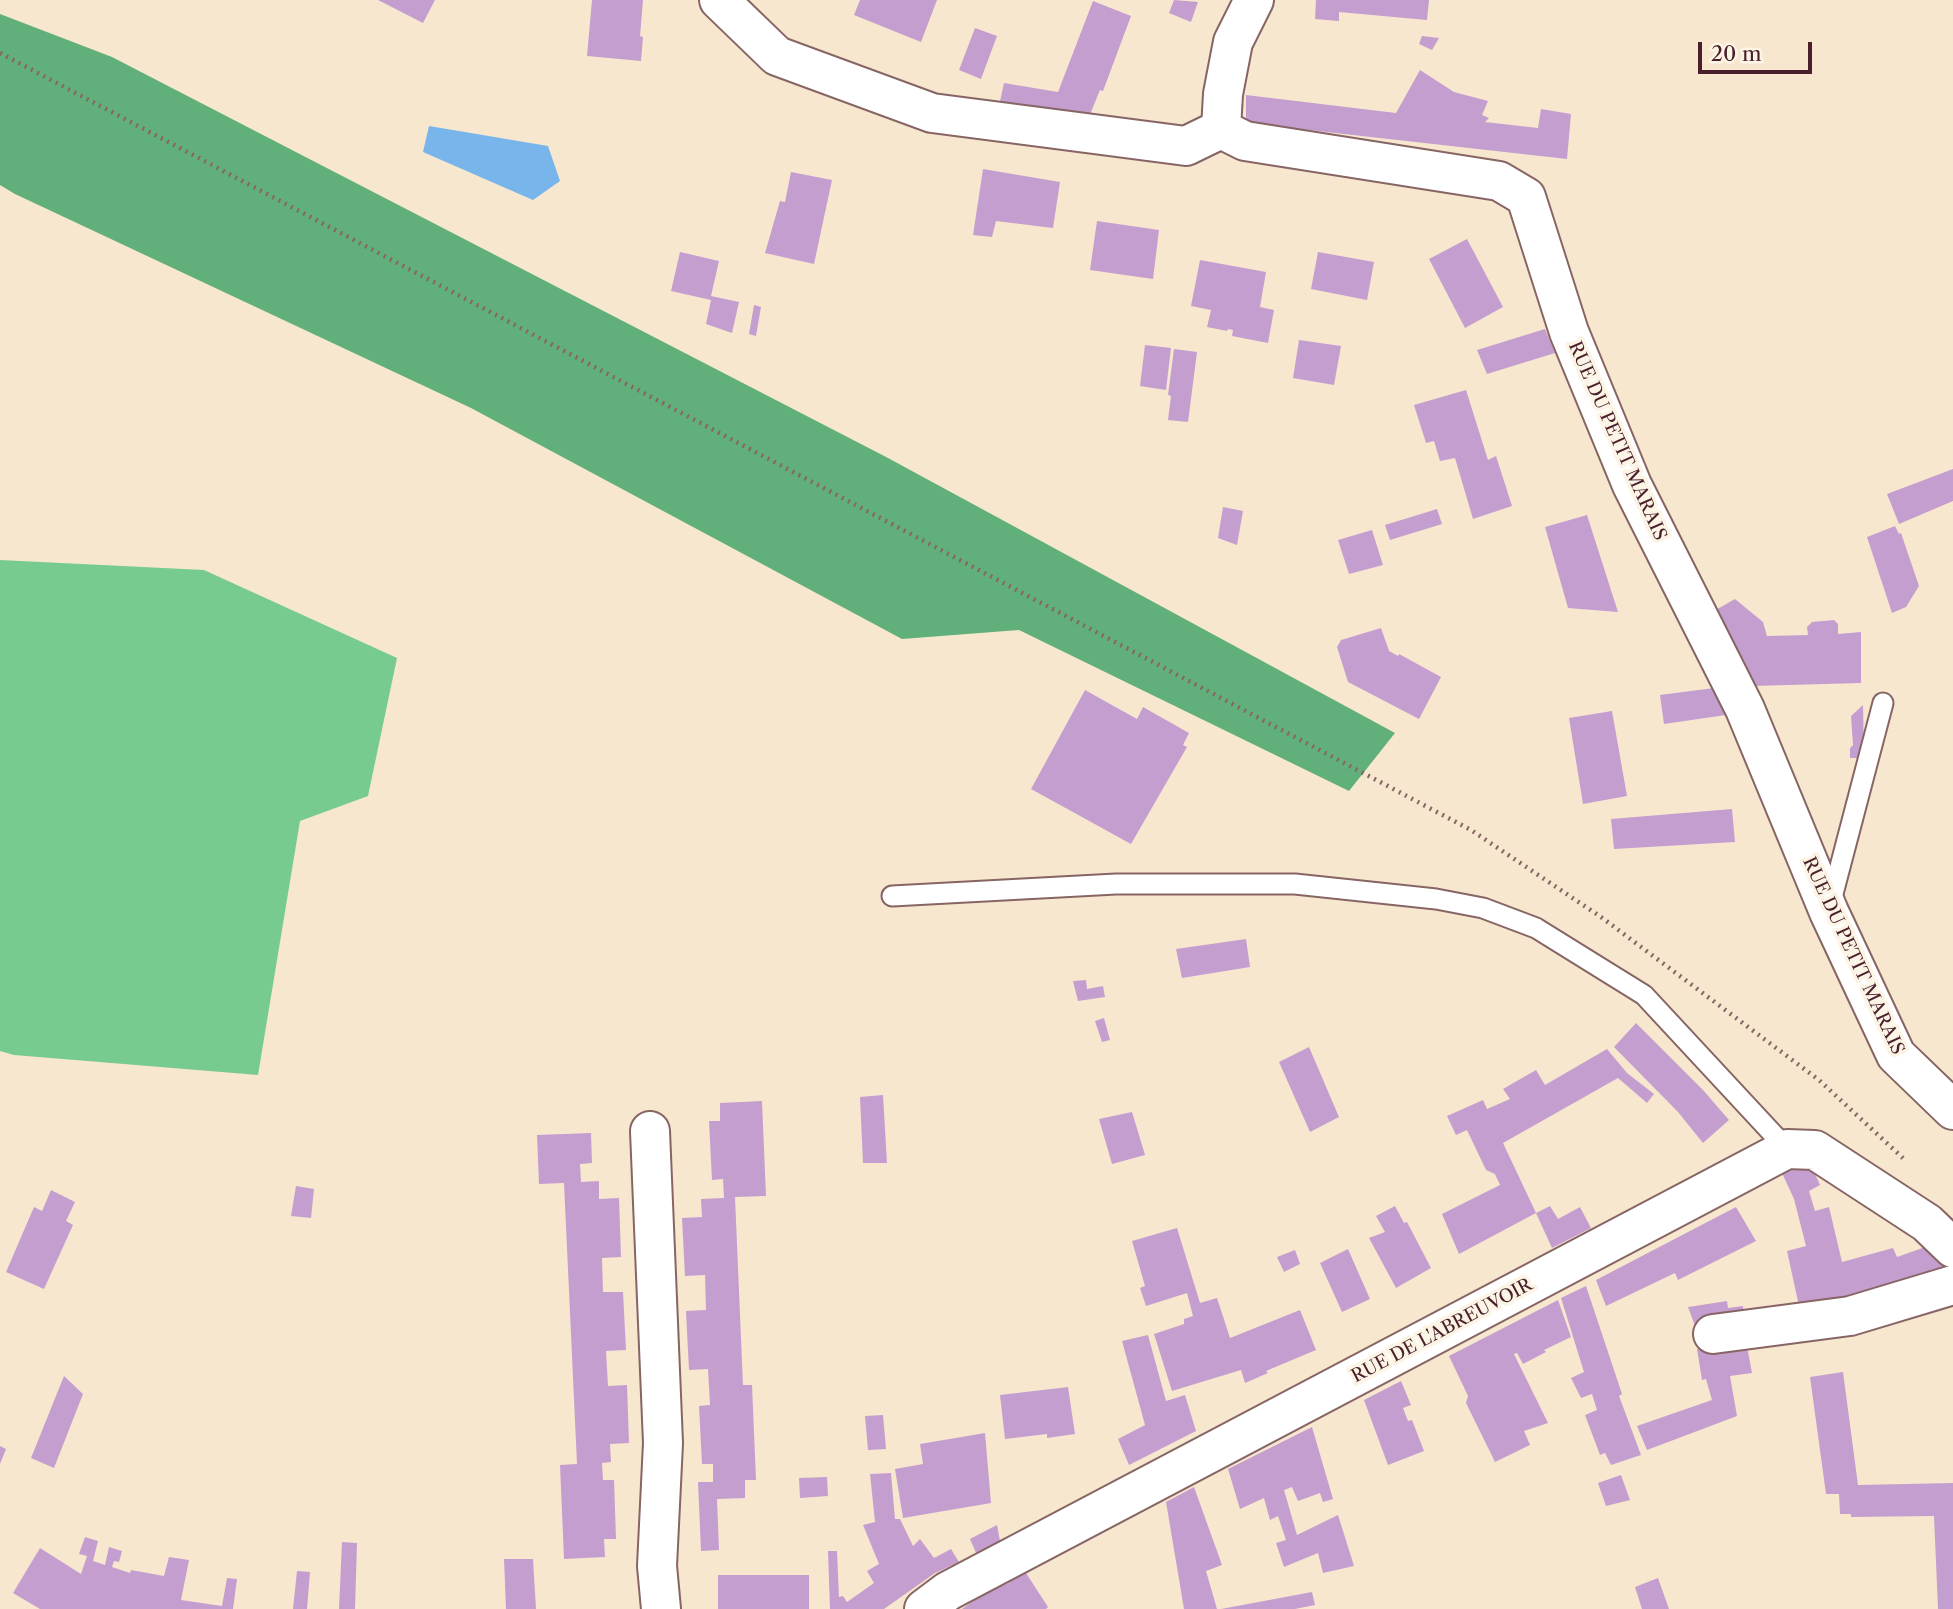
<!DOCTYPE html>
<style>
body{margin:0}
#map{position:relative;width:1953px;height:1609px;overflow:hidden;background:#f7e7cf;font-family:"Libre Caslon Text",serif}
canvas{display:block}
.scale{position:absolute;left:1698px;top:42px;width:114px;height:32px;box-sizing:border-box;border:4px solid #4a1f2b;border-top:0;padding-left:9px;font-size:21px;line-height:24px;white-space:nowrap;color:#4a1f2b;-webkit-text-stroke:5px #fcf5e5;paint-order:stroke}
</style>
<div id="map">
<canvas width="1953" height="1609"></canvas>
<div class="scale">20 m</div>
</div>
<script>
const g = document.querySelector('canvas').getContext('2d');
g.lineJoin = 'round';
function fill(path, color) {
  g.fillStyle = color;
  g.fill(path, 'evenodd');
}
function strokePath(path, color, width, dash) {
  g.strokeStyle = color;
  g.lineWidth = width;
  g.lineCap = dash ? 'butt' : 'round';
  g.setLineDash(dash || []);
  g.stroke(path);
}
function drawText(font, color, halo, rows, align = 'center') {
  g.font = font + ' "Libre Caslon Text",serif';
  g.lineWidth = 7;
  g.setLineDash([]);
  g.textBaseline = 'middle';
  g.strokeStyle = halo;
  g.fillStyle = color;
  for (const [text, x, y, turn = 0] of rows) {
    g.save();
    g.translate(x, y);
    g.rotate((+turn || 0) * Math.PI / 180);
    g.textAlign = isNaN(turn) ? turn : align;
    if (halo) g.strokeText(text, 0, 0);
    g.fillText(text, 0, 0);
    g.restore();
  }
}
const green = new Path2D(`
 M0 560 204 570 397 658 368 796 300 821 258 1075 14 1055 0 1051Z`);
const forest = new Path2D(`
 M0 14 112 57 888 458 1395 733 1349 791 1019 630 902 639 471 408 15 194 0 185Z`);
const water = new Path2D(`
 M429 126 548 146 560 181 533 200 423 152Z`);
const building = new Path2D(`
 M378 0H435L423 23Z
 M592 0H643L640 36 643 37 641 61 587 56Z
 M860 0H937L921 42 854 15Z
 M1174 0 1198 2 1191 22 1169 13Z
 M1316 0H1429L1427 20 1339 12V21L1315 19Z
 M1093 1 1131 16 1103 91 1100 90 1089 117 999 106 1004 83 1058 92Z
 M975 28 997 36 981 79 959 70Z
 M1422 36 1439 38 1432 50 1419 44Z
 M1420 70 1454 92 1488 101 1482 115 1489 118 1485 122 1538 128 1541 109 1571 114 1567 159 1246 123V95L1396 113Z
 M983 169 1060 182 1053 228 996 221 992 237 973 235Z
 M791 172 832 180 814 264 765 253 780 201 785 202Z
 M1097 221 1159 230 1153 279 1090 270Z
 M1467 239 1503 307 1465 328 1429 259Z
 M680 252 719 261 711 296 739 302 732 333 706 324 711 300 671 291Z
 M1318 252 1374 262 1367 300 1311 289Z
 M1200 260 1266 272 1260 307 1274 310 1268 343 1232 336 1233 330 1228 329 1227 331 1207 327 1211 310 1191 306Z
 M754 305 761 307 756 336 749 334Z
 M1545 329 1555 353 1487 374 1477 350Z
 M1299 340 1341 346 1334 385 1293 378Z
 M1145 345 1171 348 1166 390 1140 386Z
 M1174 349 1197 352 1188 422 1168 420 1171 396 1168 395Z
 M1466 390 1488 460 1496 456 1512 506 1473 519 1455 458 1440 461 1434 441 1426 443 1414 405Z
 M1953 469V501L1899 524 1887 494Z
 M1223 507 1243 511 1237 545 1218 538Z
 M1437 509 1442 524 1390 540 1385 525Z
 M1587 515 1610 587 1618 612 1568 608 1545 527Z
 M1895 526 1899 534 1901 533 1919 586 1906 607 1892 613 1867 537Z
 M1372 530 1383 565 1349 574 1338 540Z
 M1735 599 1763 622 1767 636 1808 635 1807 627 1812 622 1834 620 1838 624V634L1861 632V683L1752 686 1712 612Z
 M1381 628 1389 651 1398 656 1399 654 1441 677 1419 719 1348 682 1337 647 1341 640Z
 M1714 688 1726 715 1664 724 1660 695Z
 M1085 690 1137 719 1143 707 1189 733 1183 745 1187 747 1131 844 1031 789Z
 M1863 705 1864 758H1850V748L1853 745 1851 716Z
 M1612 711 1627 796 1583 804 1569 718Z
 M1732 809 1735 842 1614 849 1611 819Z
 M1246 939 1250 967 1182 978 1176 949Z
 M1086 980 1087 989 1103 986 1105 997 1078 1001 1073 981Z
 M1104 1018 1110 1040 1102 1042 1095 1021Z
 M1636 1023 1703 1090 1729 1120 1703 1143 1678 1112 1614 1047Z
 M1309 1047 1339 1117 1310 1132 1279 1062Z
 M1607 1049 1627 1073 1654 1094 1647 1103 1618 1078 1503 1143 1536 1213 1459 1254 1442 1214 1500 1185 1495 1174 1486 1170 1467 1130 1456 1135 1447 1116 1483 1100 1487 1109 1510 1099 1503 1089 1536 1070 1545 1085Z
 M883 1095 887 1163H863L860 1097Z
 M762 1101 766 1196 735 1197 743 1385H752L756 1480H745V1498L717 1499 719 1550 701 1551 698 1482H713V1464H702L699 1406 710 1405 708 1369 689 1370 686 1311 706 1310 705 1275 685 1276 682 1218 702 1217 701 1199 724 1198 723 1179 712 1180 709 1121H720V1103Z
 M1132 1112 1145 1155 1112 1164 1099 1119Z
 M591 1133 592 1163 580 1164 581 1182 599 1181V1199L619 1198 621 1257 602 1258 603 1292H623L626 1350 606 1351 608 1386 627 1385 629 1443 610 1444 611 1462 602 1463 603 1480H614L616 1539H604L605 1557 564 1559 560 1465 577 1464 564 1183 539 1184 537 1135Z
 M1804 1162 1812 1167 1820 1185 1809 1191 1815 1211 1829 1207 1842 1262 1893 1248 1897 1257 1931 1245 1941 1252 1948 1269 1851 1302 1799 1306 1787 1251 1806 1246 1794 1199 1782 1173Z
 M296 1186 314 1189 311 1218 291 1216Z
 M51 1190 75 1202 66 1221 73 1225 44 1289 6 1272 34 1207 42 1211Z
 M1395 1206 1404 1223 1407 1222 1431 1268 1396 1288 1369 1238 1385 1232 1376 1216Z
 M1550 1206 1558 1219 1580 1207 1591 1228 1552 1248 1536 1213Z
 M1736 1207 1756 1241 1678 1280 1675 1273 1606 1306 1596 1280Z
 M1177 1228 1200 1303 1217 1298 1230 1338 1300 1310 1316 1350 1266 1371 1268 1373 1245 1383 1241 1370 1172 1391 1154 1334 1184 1324V1319L1193 1316 1187 1293 1146 1306 1140 1288 1145 1286 1132 1241Z
 M1348 1249 1370 1299 1342 1312 1320 1263Z
 M1295 1250 1300 1264 1284 1272 1277 1257Z
 M1586 1286 1622 1394 1619 1396 1641 1455 1611 1465 1605 1453 1600 1455 1585 1415 1597 1410 1592 1394 1581 1398 1571 1378 1584 1372 1561 1298Z
 M1558 1300 1571 1337 1544 1350 1546 1352 1523 1364 1517 1353 1514 1354 1548 1423 1524 1431 1530 1445 1495 1462 1466 1403 1468 1396 1449 1356Z
 M1727 1301 1728 1308 1743 1306 1744 1319 1695 1326 1688 1307Z
 M1148 1335 1166 1401 1185 1395 1196 1431 1129 1465 1118 1439 1145 1425 1122 1341Z
 M1746 1341 1752 1373 1730 1376 1737 1416 1647 1450 1637 1426 1712 1400 1706 1379 1702 1380 1697 1349Z
 M1843 1372 1858 1485 1953 1483V1609H1938L1934 1516 1851 1517V1514H1840L1839 1494H1826L1810 1377Z
 M64 1376 83 1394 54 1468 31 1458Z
 M1401 1381 1411 1405 1403 1408 1408 1421 1412 1420 1424 1451 1388 1465 1364 1400Z
 M1068 1387 1075 1434 1047 1438V1434L1005 1439 1000 1395Z
 M883 1415 886 1449 868 1450 865 1416Z
 M1312 1427 1333 1499 1323 1502 1320 1493 1298 1501 1292 1487 1284 1490 1297 1535 1338 1515 1354 1566 1323 1573 1318 1553 1284 1567 1276 1543 1286 1540 1278 1516 1270 1520 1264 1498 1240 1509 1228 1469Z
 M985 1433 991 1503 903 1518 895 1469 923 1464 920 1444Z
 M0 1446 6 1449 0 1464Z
 M891 1473 895 1519H900L913 1546 920 1539 934 1558 951 1549 959 1562 935 1573 884 1609H830L828 1551H837L839 1597 843 1596 847 1602 874 1583 867 1571 879 1564 863 1525 875 1522 870 1474Z
 M1621 1475 1630 1500 1606 1506 1598 1483Z
 M827 1477 828 1496 800 1498 799 1478Z
 M1194 1487 1222 1565 1206 1571 1217 1609H1184L1166 1502Z
 M997 1525 1000 1541 976 1553 970 1539Z
 M85 1537 98 1541 93 1561 105 1565 109 1547 122 1551 119 1562 114 1561 112 1567 130 1573 131 1570 164 1576 169 1557 189 1560 181 1600 222 1606 227 1578 237 1579 233 1609H40L13 1593 40 1548 81 1574 87 1556 79 1554Z
 M342 1542 357 1543 355 1609H339Z
 M504 1559H533L536 1609H506Z
 M297 1571 310 1572 307 1609H293Z
 M1026 1573 1048 1607 1046 1609H962L984 1593 1009 1583V1580Z
 M718 1575H809V1609H718Z
 M1658 1578 1669 1609H1642L1635 1587Z
 M1312 1592 1315 1605 1295 1609H1221Z`);
const path = new Path2D(`
 M0 53 1471 830 1601 917 1819 1080 1904 1159`);
const service = new Path2D(`
 M892 896 1116 884H1295L1436 899 1483 908 1536 928 1644 995 1787 1149
 M1830 905 1883 703`);
const minor = new Path2D(`
 M719 0 777 56 932 113 1186 146 1221 129
 M1221 129 1245 141 1499 181 1526 197 1569 332 1632 485 1745 709 1829 912 1896 1055 1953 1110
 M1221 129 1223 94 1233 42 1254 0
 M650 1131 663 1443 657 1566 661 1609
 M1713 1334 1850 1316 1953 1285
 M924 1609 948 1591 1787 1149 1815 1150 1927 1223 1953 1248`);
const streetNames = [
 ["RUE DU PETIT MARAIS",1617,441,66],
 ["RUE DU PETIT MARAIS",1853,956,65],
 ["RUE DE L'ABREUVOIR",1442,1331,-28]
];
fill(green, '#77cb8f');
fill(forest, '#61af7a');
fill(water, '#78b5ea');
fill(building, '#c59ed0');
strokePath(service, '#876564', 23);
strokePath(minor, '#876564', 42);
strokePath(path, '#876564', 4.5, [2, 5]);
strokePath(service, '#fff', 19);
strokePath(minor, '#fff', 38);
drawText('18px', '#4a1f2b', '#fcf5e5', streetNames);
</script>
